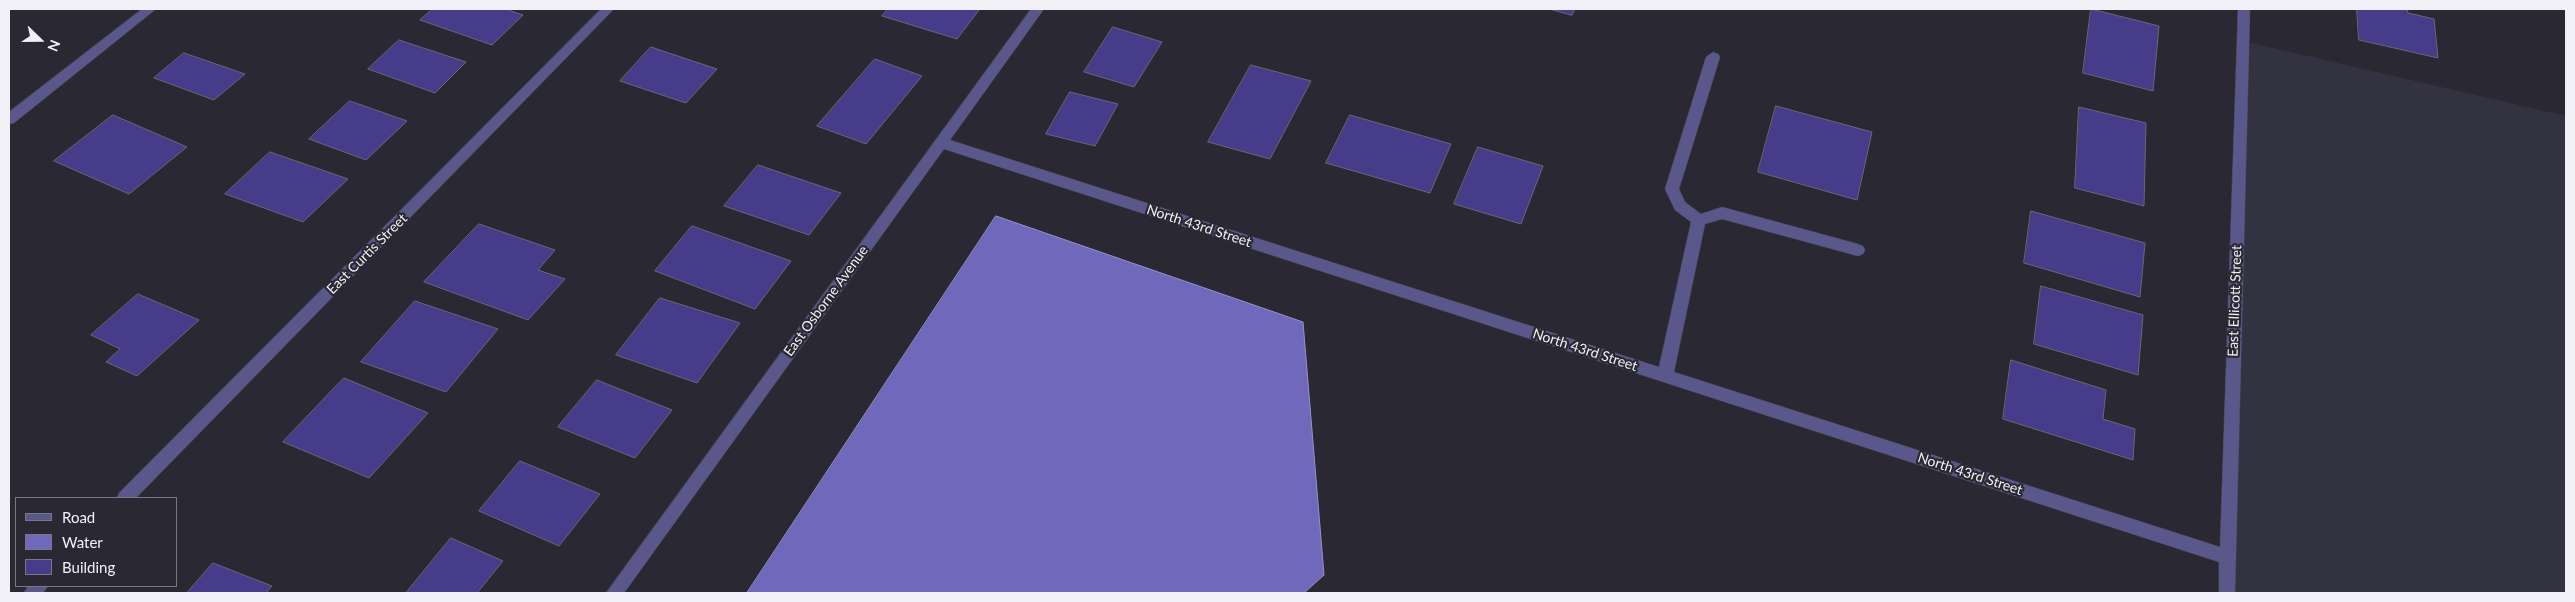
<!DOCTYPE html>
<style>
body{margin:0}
#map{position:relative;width:2575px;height:602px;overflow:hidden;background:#2a2933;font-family:Lato,sans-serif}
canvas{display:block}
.frame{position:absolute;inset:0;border:10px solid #f0f0f6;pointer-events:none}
.legend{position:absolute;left:15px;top:497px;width:162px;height:90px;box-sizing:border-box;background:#2a2933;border:1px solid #797981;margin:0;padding:6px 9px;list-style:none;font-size:15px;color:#f0f0f6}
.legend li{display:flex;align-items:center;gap:10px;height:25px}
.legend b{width:25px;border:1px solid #797981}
.north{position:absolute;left:15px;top:15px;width:50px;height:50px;-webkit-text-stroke:4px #2a2933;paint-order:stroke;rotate:112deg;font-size:14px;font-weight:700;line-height:20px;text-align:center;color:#f0f0f6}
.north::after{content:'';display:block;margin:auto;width:18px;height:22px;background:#f0f0f6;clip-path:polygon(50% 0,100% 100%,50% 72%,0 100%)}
</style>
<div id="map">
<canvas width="2575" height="602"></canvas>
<div class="frame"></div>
<ul class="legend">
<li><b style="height:6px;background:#5a578b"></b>Road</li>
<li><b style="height:14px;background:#7069bb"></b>Water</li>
<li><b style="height:14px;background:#463c8a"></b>Building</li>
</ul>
<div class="north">N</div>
</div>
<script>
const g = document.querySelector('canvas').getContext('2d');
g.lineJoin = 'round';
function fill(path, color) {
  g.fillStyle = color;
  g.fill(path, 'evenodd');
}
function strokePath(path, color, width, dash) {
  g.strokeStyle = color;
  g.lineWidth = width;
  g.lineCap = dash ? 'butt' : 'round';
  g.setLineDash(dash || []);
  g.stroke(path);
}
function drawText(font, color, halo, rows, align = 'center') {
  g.font = font + ' Lato,sans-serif';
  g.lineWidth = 4.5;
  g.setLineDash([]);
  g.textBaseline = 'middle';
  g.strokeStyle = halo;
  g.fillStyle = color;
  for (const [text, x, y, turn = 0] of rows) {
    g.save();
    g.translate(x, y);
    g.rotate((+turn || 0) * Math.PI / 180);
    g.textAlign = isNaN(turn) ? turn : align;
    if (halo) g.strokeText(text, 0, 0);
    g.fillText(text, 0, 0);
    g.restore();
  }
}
const built = new Path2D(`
 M2243 41 2566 116V593H2227Z`);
const water = new Path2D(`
 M996 216 1303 322 1324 575 1304 593H747Z`);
const building = new Path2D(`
 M433 9H505L523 15 492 45 420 20Z
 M888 9H976L979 10 957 39 882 16Z
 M1550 9H1575L1572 15Z
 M2091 9 2159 26 2153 91 2083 73Z
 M2357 9H2407L2408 13 2434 19 2438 58 2359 40Z
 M1113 27 1162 42 1134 87 1084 72Z
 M399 40 466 62 435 93 368 69Z
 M651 47 717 69 686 103 620 81Z
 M184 53 245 74 214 100 154 78Z
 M875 59 922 76 866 144 817 126Z
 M1251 65 1311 81 1270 159 1208 142Z
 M1070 92 1118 104 1095 146 1046 134Z
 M350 101 407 121 366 160 309 139Z
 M1776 106 1872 132 1857 200 1758 172Z
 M2079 107 2146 123 2144 206 2075 188Z
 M113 115 187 147 129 194 54 161Z
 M1350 115 1451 144 1430 193 1326 163Z
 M1478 147 1543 166 1521 224 1454 204Z
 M270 152 348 179 303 222 225 194Z
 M758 165 841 193 809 235 724 206Z
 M2031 211 2145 243 2140 297 2024 263Z
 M479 224 555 250 538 270 565 279 528 320 424 282Z
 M692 226 791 261 755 309 655 271Z
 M2041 286 2143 315 2138 375 2034 344Z
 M138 294 199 320 137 376 106 362 120 349 91 335Z
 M660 298 740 323 697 383 616 355Z
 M415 301 498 329 446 392 361 362Z
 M2011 360 2106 390 2103 419 2135 429 2133 460 2003 419Z
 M344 378 428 413 369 478 283 442Z
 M597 380 672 410 635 458 558 427Z
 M520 461 600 494 559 546 479 511Z
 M451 538 503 561 477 593H406Z
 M213 563 272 586 266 593H187Z`);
const minor = new Path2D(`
 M142 9H156L14 123 9 124V112Z
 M601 9H614L136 498H117L119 493Z
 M1031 9H1044L950 140 1659 367 1691 222 1675 210 1665 189 1706 57 1713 52 1718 54 1720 57 1679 189 1685 202 1701 214 1722 207 1858 244 1863 246 1865 250 1863 254 1858 256 1722 219 1705 224 1674 372 2220 547 2238 9H2250L2235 593H2219V562L944 149 624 593H606Z
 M28 586H48L43 593H24Z`);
const streetNames = [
 ["North 43rd Street",1199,226,18],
 ["East Curtis Street",367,254,-45],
 ["East Osborne Avenue",826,301,-54],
 ["East Ellicott Street",2235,301,-88],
 ["North 43rd Street",1585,350,18],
 ["North 43rd Street",1970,474,18]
];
fill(built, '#323241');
fill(water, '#7069bb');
strokePath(water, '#9692cd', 1);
fill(building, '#463c8a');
strokePath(building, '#686872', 1);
strokePath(minor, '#46454e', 1);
fill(minor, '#5a578b');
drawText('14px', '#f0f0f6', '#2a2933', streetNames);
</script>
